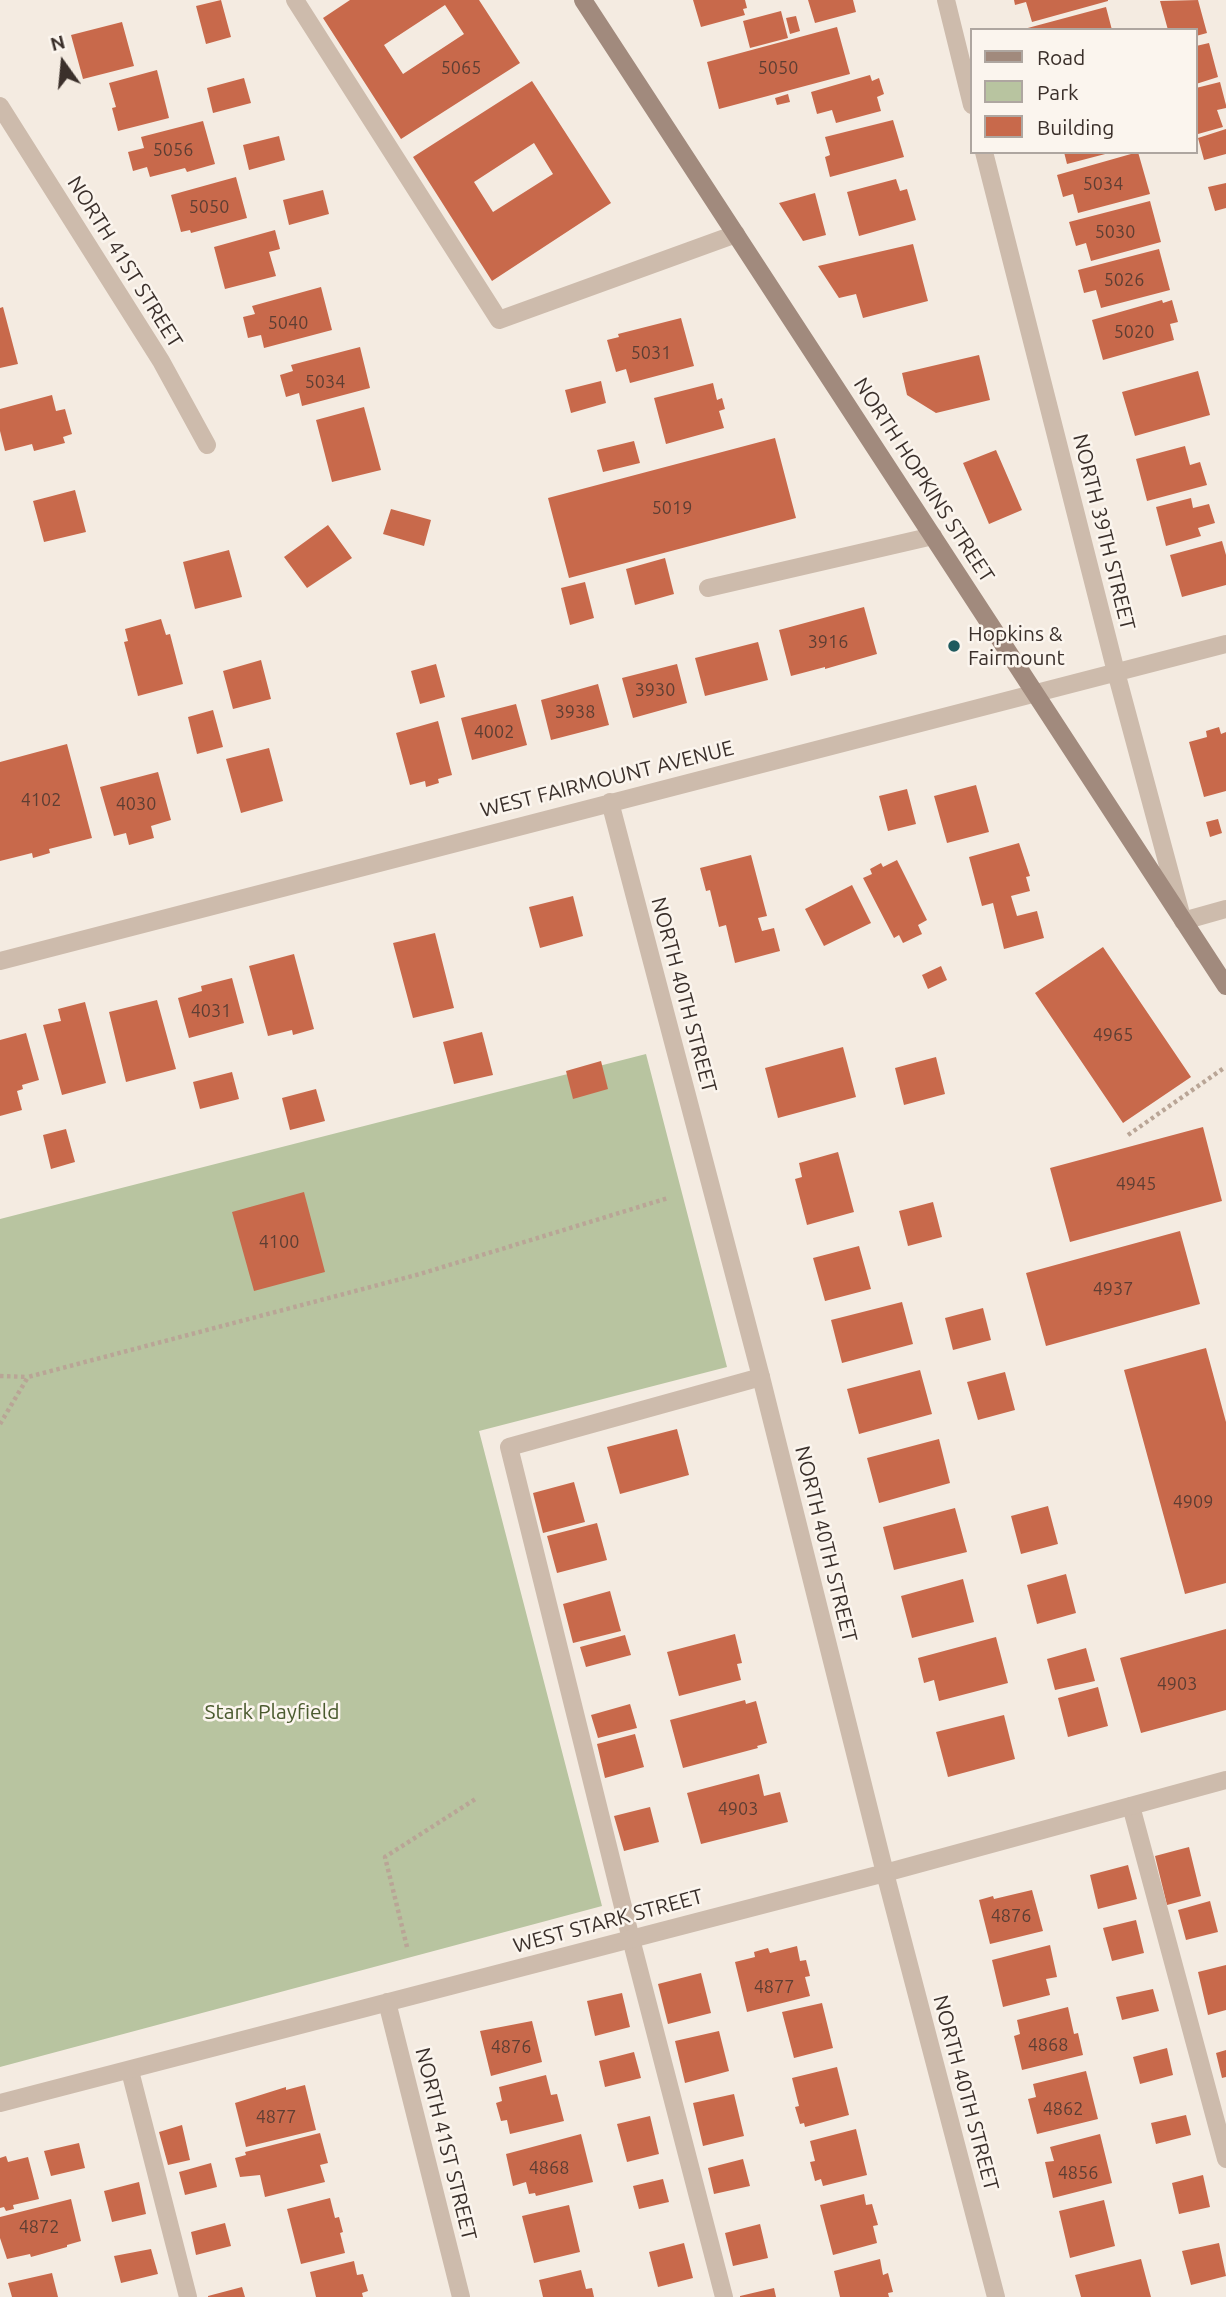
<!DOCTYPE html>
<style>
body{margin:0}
#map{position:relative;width:1226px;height:2297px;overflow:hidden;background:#f4ebe1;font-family:Ubuntu,sans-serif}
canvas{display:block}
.legend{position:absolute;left:970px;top:28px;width:228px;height:126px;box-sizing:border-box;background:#fbf5ee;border:2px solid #aea6a0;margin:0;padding:9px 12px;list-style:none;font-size:21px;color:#3b302b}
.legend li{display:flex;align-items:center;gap:14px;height:35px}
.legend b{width:35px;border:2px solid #aea6a0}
.north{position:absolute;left:28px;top:28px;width:70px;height:70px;-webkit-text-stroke:5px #fbf5ee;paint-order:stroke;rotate:345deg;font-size:19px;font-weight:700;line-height:28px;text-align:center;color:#3b302b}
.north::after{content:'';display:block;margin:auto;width:24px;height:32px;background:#3b302b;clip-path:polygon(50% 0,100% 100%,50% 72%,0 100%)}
</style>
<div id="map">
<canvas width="1226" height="2297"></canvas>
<ul class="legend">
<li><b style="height:9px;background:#a18a7d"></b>Road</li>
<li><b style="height:19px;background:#b8c4a0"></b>Park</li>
<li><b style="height:19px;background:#c8694b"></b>Building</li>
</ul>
<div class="north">N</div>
</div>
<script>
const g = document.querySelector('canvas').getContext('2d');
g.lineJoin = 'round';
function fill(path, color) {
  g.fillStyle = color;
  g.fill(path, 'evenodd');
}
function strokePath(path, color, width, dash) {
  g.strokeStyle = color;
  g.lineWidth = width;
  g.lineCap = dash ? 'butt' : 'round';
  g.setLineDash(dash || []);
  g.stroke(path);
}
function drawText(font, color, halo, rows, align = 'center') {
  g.font = font + ' Ubuntu,sans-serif';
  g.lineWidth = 5;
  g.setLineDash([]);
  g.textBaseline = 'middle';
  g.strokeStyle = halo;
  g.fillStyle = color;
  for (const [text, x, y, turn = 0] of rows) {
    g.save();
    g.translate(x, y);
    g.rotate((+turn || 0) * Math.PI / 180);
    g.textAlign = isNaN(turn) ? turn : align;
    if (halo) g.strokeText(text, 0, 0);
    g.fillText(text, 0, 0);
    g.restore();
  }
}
const green = new Path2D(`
 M646 1054 727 1367 479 1431 602 1906 0 2067V1219Z`);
const building = new Path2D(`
 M221 0 231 37 206 44 196 6Z
 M350 0H479L520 63 401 139 323 18ZM445 5 464 34 403 74 384 45Z
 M693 0H745L747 8 743 9 745 15 701 27Z
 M808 0H853L856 12 815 23Z
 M1014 0H1108V1L1032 22 1026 2 1015 5Z
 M1198 0 1207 33 1196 36V30H1168L1160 1Z
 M1106 7 1112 30H1024V29Z
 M781 11 788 38 750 48 743 21Z
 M796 16 800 31 790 34 786 18Z
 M122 22 134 66 83 79 71 35Z
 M837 27 850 74 719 109 707 62Z
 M1209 43 1218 77 1196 84V46Z
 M157 70 169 118 118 131 112 108 116 107 109 83Z
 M870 75 872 81 879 78 884 94 877 97 881 111 836 123 832 110 817 114 811 92Z
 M244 78 251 103 213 113 207 88Z
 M532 81 611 203 492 281 413 157ZM534 143 553 174 493 212 474 182Z
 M1220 82 1226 105V108L1217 110 1223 127 1198 134 1196 88Z
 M788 94 790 102 777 105 775 98Z
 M893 120 904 157 830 177 825 157 830 155 825 137Z
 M203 121 215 164 187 172 185 168 150 177 147 167 133 171 128 152 144 148 141 137Z
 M1226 129V154L1204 160 1198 138Z
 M279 136 285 160 249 170 243 145Z
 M1064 152H1109V153L1067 164Z
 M1138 152 1150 194 1078 213 1073 194 1063 197 1057 175Z
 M236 177 247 218 191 233 190 230 181 232 171 195Z
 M896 179 900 191 907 189 916 220 859 236 847 192Z
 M1226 183V208L1215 211 1208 187Z
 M323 190 329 214 289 225 283 200Z
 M815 193 826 235 803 241 779 203Z
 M1150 201 1161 242 1091 261 1086 243 1076 246 1069 222Z
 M275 230 280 249 269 252 276 276 225 289 214 247Z
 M913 244 928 301 863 318 856 294 839 298 818 266Z
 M1159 249 1170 290 1101 308 1096 290 1084 293 1078 270Z
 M321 287 332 330 264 348 261 335 248 338 243 317 255 314 252 306Z
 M1162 300 1163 303 1172 300 1178 322 1170 324 1174 340 1103 360 1092 320Z
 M3 307 18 364 0 368V308Z
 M681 318 694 366 630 383 626 369 616 372 607 340 619 337 618 334Z
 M360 347 370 388 302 406 299 393 286 397 280 375 293 371 291 365Z
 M979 355 990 400 936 413 907 395 902 373Z
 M1198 371 1210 415 1135 436 1122 392Z
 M601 381 606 403 571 413 565 390Z
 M713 383 717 400 722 398 725 409 719 411 724 428 666 444 654 398Z
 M52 395 56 411 65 409 72 434 63 437 65 443 34 451 32 444 5 451 0 431V409Z
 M364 407 381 470 332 482 316 420Z
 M775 438 796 518 569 578 548 498Z
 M634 441 640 463 603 472 597 450Z
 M1185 446 1190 465 1200 462 1207 485 1147 501 1136 459Z
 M996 450 1022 510 989 524 963 463Z
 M75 490 86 532 44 542 33 501Z
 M1191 498 1193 508 1209 504 1215 523 1198 528 1201 536 1166 546 1156 507Z
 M391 509 431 520 424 546 383 534Z
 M328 525 352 558 307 588 284 557Z
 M1222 541 1226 555V585L1182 597 1170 555Z
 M229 550 242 597 195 609 183 562Z
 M665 558 674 594 635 605 626 569Z
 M585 582 594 618 570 625 561 588Z
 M864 607 877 654 825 669V667L791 676 779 630Z
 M161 619 166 635 170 634 183 684 138 696 124 642 128 641 125 629Z
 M758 642 768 680 705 696 695 658Z
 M261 660 271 699 233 709 223 671Z
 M436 664 445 697 420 704 411 671Z
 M677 664 687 703 633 718 622 678Z
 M598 684 609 725 551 740 541 700Z
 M516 704 527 745 472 760 461 718Z
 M213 710 223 747 197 754 188 717Z
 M438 721 452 775 438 779 439 783 426 787 425 781 410 785 396 733Z
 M1219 727 1221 734 1226 732V791L1204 797 1189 742 1207 737 1206 731Z
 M67 744 92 838 49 849 50 853 33 858 32 853 0 861V762Z
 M269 748 283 801 241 813 226 759Z
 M158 772 171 820 151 826 154 838 129 845 126 833 114 836 100 787Z
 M976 785 989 832 947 843 934 796Z
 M907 789 916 824 888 831 879 796Z
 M1218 819 1222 833 1210 837 1206 822Z
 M1019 843 1030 876 1026 877 1030 891 1011 896 1017 916 1037 911 1044 938 1004 949 993 903 982 906 969 857Z
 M751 855 767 916 758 918 762 931 774 928 780 951 735 963 726 925 719 927 710 890 706 891 700 868Z
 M897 860 927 920 918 925 922 934 903 943 899 935 894 938 863 878 872 874 870 869 881 863 883 867Z
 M852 885 871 923 824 946 805 909Z
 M573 896 583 936 540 948 529 907Z
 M435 933 454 1008 413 1018 393 943Z
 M1103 947 1191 1077 1123 1123 1035 993Z
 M294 954 314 1029 293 1035 292 1030 268 1036 249 966Z
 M941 966 947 980 928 989 922 975Z
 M232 978 244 1023 189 1038 178 998 202 991 201 986Z
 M157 1000 176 1069 126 1082 109 1012Z
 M85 1002 106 1083 62 1095 43 1025 61 1021 58 1009Z
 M482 1032 493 1075 454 1084 443 1042Z
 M26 1033 39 1080 22 1085 23 1089 17 1091 22 1110 0 1116V1040Z
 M843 1047 856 1097 778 1118 765 1068Z
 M936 1057 945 1094 904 1105 895 1068Z
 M601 1061 608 1089 573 1099 566 1071Z
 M232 1072 239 1099 200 1109 193 1082Z
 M316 1089 325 1121 290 1130 282 1098Z
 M1203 1127 1222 1201 1070 1242 1050 1168Z
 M66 1129 75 1162 51 1169 43 1135Z
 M838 1152 854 1212 807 1225 795 1179 802 1177 799 1163Z
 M304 1192 325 1272 254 1291 232 1212Z
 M933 1202 942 1237 908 1246 899 1211Z
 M1180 1231 1200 1304 1046 1346 1026 1273Z
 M859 1246 871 1289 825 1301 813 1258Z
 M902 1302 913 1344 842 1363 831 1320Z
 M983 1308 991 1340 953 1350 945 1318Z
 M1206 1348 1226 1422V1583L1185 1594 1124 1370Z
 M920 1370 932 1414 859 1434 847 1389Z
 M1005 1372 1015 1410 978 1420 967 1382Z
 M677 1429 689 1475 620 1494 607 1447Z
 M939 1439 950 1483 879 1503 867 1458Z
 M574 1482 585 1522 543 1533 533 1493Z
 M1048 1506 1058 1544 1021 1554 1011 1516Z
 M955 1508 967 1552 894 1570 883 1527Z
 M597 1523 607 1560 557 1573 547 1536Z
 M1066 1574 1076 1613 1037 1624 1027 1585Z
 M963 1579 974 1622 912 1638 901 1596Z
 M610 1591 621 1631 573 1643 563 1604Z
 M1226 1629V1710L1141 1733 1120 1658Z
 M735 1634 742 1663 737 1664 741 1680 679 1696 667 1652Z
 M625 1635 631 1655 586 1667 580 1647Z
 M996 1637 1008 1683 939 1701 934 1680 924 1683 918 1658Z
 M1086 1648 1095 1681 1055 1690 1047 1659Z
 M1098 1687 1108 1726 1068 1737 1058 1698Z
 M745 1700 746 1704 756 1701 767 1743 757 1746 758 1748 683 1768 670 1720Z
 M630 1704 637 1728 598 1738 591 1715Z
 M1004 1715 1015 1759 948 1777 936 1732Z
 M635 1734 644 1767 605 1778 597 1744Z
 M759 1774 764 1796 780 1792 788 1822 701 1844 687 1793Z
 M650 1807 659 1842 624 1851 614 1816Z
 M1189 1847 1201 1896 1167 1905 1155 1856Z
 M1128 1865 1137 1899 1098 1909 1090 1875Z
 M1032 1890 1043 1931 990 1944 979 1900 993 1896 994 1899Z
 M1210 1901 1218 1932 1186 1940 1178 1910Z
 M1136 1920 1144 1953 1112 1961 1103 1928Z
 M1050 1945 1057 1977 1046 1979 1050 1995 1003 2007 992 1960Z
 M797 1946 800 1961 806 1960 810 1976 805 1977 810 1996 747 2012 735 1962 755 1957 754 1952 768 1948 770 1953Z
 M1226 1965V2010L1208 2015 1198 1972Z
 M701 1973 711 2013 668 2024 658 1984Z
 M1153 1989 1159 2011 1122 2020 1116 1997Z
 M622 1993 630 2027 595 2036 587 2001Z
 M822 2003 833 2048 794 2058 782 2012Z
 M1068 2007 1074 2034 1078 2033 1083 2055 1022 2070 1014 2036 1020 2034 1017 2020Z
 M532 2021 542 2062 491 2076 480 2031Z
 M719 2031 729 2071 685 2083 675 2041Z
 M1167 2048 1173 2075 1140 2084 1133 2057Z
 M1226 2050V2077L1222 2078 1216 2053Z
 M634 2052 641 2078 605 2087 599 2061Z
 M837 2067 849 2115 805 2127 804 2123 800 2124 795 2107 799 2106 792 2078Z
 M1086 2071 1098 2119 1037 2134 1028 2099 1036 2097 1033 2084Z
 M546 2075 551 2095 557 2094 564 2121 510 2134 507 2120 501 2121 496 2103 502 2101 499 2087Z
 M305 2085 316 2130 246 2147 235 2103 286 2087V2090Z
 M734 2094 744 2136 703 2146 693 2103Z
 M1186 2115 1191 2135 1156 2144 1151 2123Z
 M650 2116 659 2154 627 2162 617 2124Z
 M182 2125 190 2160 168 2165 159 2132Z
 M856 2129 867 2175 823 2186 821 2179 815 2181 810 2162 815 2161 810 2141Z
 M320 2133 328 2163 320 2165 325 2182 265 2197 260 2175 240 2177 235 2158 246 2155 245 2152Z
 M581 2134 593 2182 536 2196 535 2193 529 2194 526 2182 513 2186 506 2154Z
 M1100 2134 1112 2183 1053 2198 1045 2162 1054 2161 1050 2147Z
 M79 2143 85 2168 51 2176 44 2151Z
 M6 2156 8 2162 28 2157 39 2199 13 2205 14 2209 6 2211 4 2207 0 2208V2158Z
 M743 2159 750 2186 714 2194 708 2168Z
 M211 2163 217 2187 185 2195 179 2172Z
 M1203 2175 1210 2207 1179 2214 1172 2183Z
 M663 2179 669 2202 639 2209 633 2186Z
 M139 2182 146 2214 112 2222 104 2191Z
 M864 2194 866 2205 872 2204 878 2225 873 2226 877 2243 833 2255 820 2205Z
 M330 2198 335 2218 339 2217 343 2232 340 2233 345 2253 301 2264 287 2209Z
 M71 2199 81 2241 67 2245V2247L31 2257 30 2254 7 2259 0 2238V2217Z
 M1104 2200 1115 2246 1070 2258 1059 2211Z
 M569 2205 580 2252 534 2263 522 2216Z
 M225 2223 231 2246 196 2255 191 2232Z
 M760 2224 768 2258 733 2266 725 2233Z
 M684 2243 693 2278 658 2287 649 2252Z
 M1219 2243 1226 2276 1191 2285 1182 2251Z
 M151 2249 158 2274 121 2283 114 2256Z
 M880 2259 883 2275 888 2273 893 2292 888 2293 889 2297H840L834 2271Z
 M1141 2259 1151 2297H1081L1075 2275Z
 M354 2261 357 2275 363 2274 368 2291 362 2293 363 2297H316L310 2272Z
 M581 2270 586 2289 592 2288 594 2297H543L539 2280Z
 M52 2273 58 2297H12L8 2283Z
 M242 2287 245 2297H208V2296Z
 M774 2288 776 2297H740V2296Z`);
const path = new Path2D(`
 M1128 1135 1224 1068
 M0 1376 28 1377
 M0 1424 28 1377 420 1274 668 1198
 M407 1947 385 1857 477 1798`);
const lane = new Path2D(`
 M295 0 499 320 736 234
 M708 588 933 536
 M1183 921 1226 909
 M1131 1806 1226 2159
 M130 2071 188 2297
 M724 2297 631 1939 509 1447 761 1377`);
const street = new Path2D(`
 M946 0 972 105
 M0 106 161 361 207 445
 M984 152 1116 672 1181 914
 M610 802 761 1377 885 1873 996 2297
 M0 961 1226 644
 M387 2002 461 2297
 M0 2103 885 1873 1226 1780`);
const secondary = new Path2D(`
 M583 0 1226 986`);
const markers = [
 [954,646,7,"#1f5a5e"]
];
const numberNames = [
 ["5065",461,68],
 ["5050",778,68],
 ["5056",173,150],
 ["5034",1103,184],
 ["5050",209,207],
 ["5030",1115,232],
 ["5026",1124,280],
 ["5040",288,323],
 ["5020",1134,332],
 ["5031",651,353],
 ["5034",325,382],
 ["5019",672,508],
 ["3916",828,642],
 ["3930",655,690],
 ["3938",575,712],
 ["4002",494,732],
 ["4102",41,800],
 ["4030",136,804],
 ["4031",211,1011],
 ["4965",1113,1035],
 ["4945",1136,1184],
 ["4100",279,1242],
 ["4937",1113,1289],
 ["4909",1193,1502],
 ["4903",1177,1684],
 ["4903",738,1809],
 ["4876",1011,1916],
 ["4877",774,1987],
 ["4868",1048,2045],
 ["4876",511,2047],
 ["4862",1063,2109],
 ["4877",276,2117],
 ["4868",549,2168],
 ["4856",1078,2173],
 ["4872",39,2227]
];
const streetNames = [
 ["NORTH 41ST STREET",125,262,58],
 ["NORTH HOPKINS STREET",924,480,57],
 ["NORTH 39TH STREET",1104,532,76],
 ["WEST FAIRMOUNT AVENUE",607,779,-14],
 ["NORTH 40TH STREET",684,995,75],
 ["NORTH 40TH STREET",826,1544,76],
 ["WEST STARK STREET",608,1921,-15],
 ["NORTH 40TH STREET",966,2093,75],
 ["NORTH 41ST STREET",446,2144,76]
];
const poiNames = [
 ["Hopkins &",968,634],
 ["Fairmount",968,658]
];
const parkNames = [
 ["Stark Playfield",272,1712]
];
fill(green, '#b8c4a0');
fill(building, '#c8694b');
strokePath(path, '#b9a596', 4.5, [3.5, 3.5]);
strokePath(lane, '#cdbbac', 18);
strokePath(street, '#cdbbac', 18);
strokePath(secondary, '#a18a7d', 18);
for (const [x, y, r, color] of markers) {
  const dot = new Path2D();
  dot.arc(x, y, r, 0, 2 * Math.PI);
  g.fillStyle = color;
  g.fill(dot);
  strokePath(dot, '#fbf5ee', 2.5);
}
drawText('18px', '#5e3e33', null, numberNames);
drawText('21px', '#3b302b', '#fbf5ee', streetNames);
drawText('21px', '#3b302b', '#fbf5ee', poiNames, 'left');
drawText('21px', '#4a5a2e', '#fbf5ee', parkNames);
</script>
